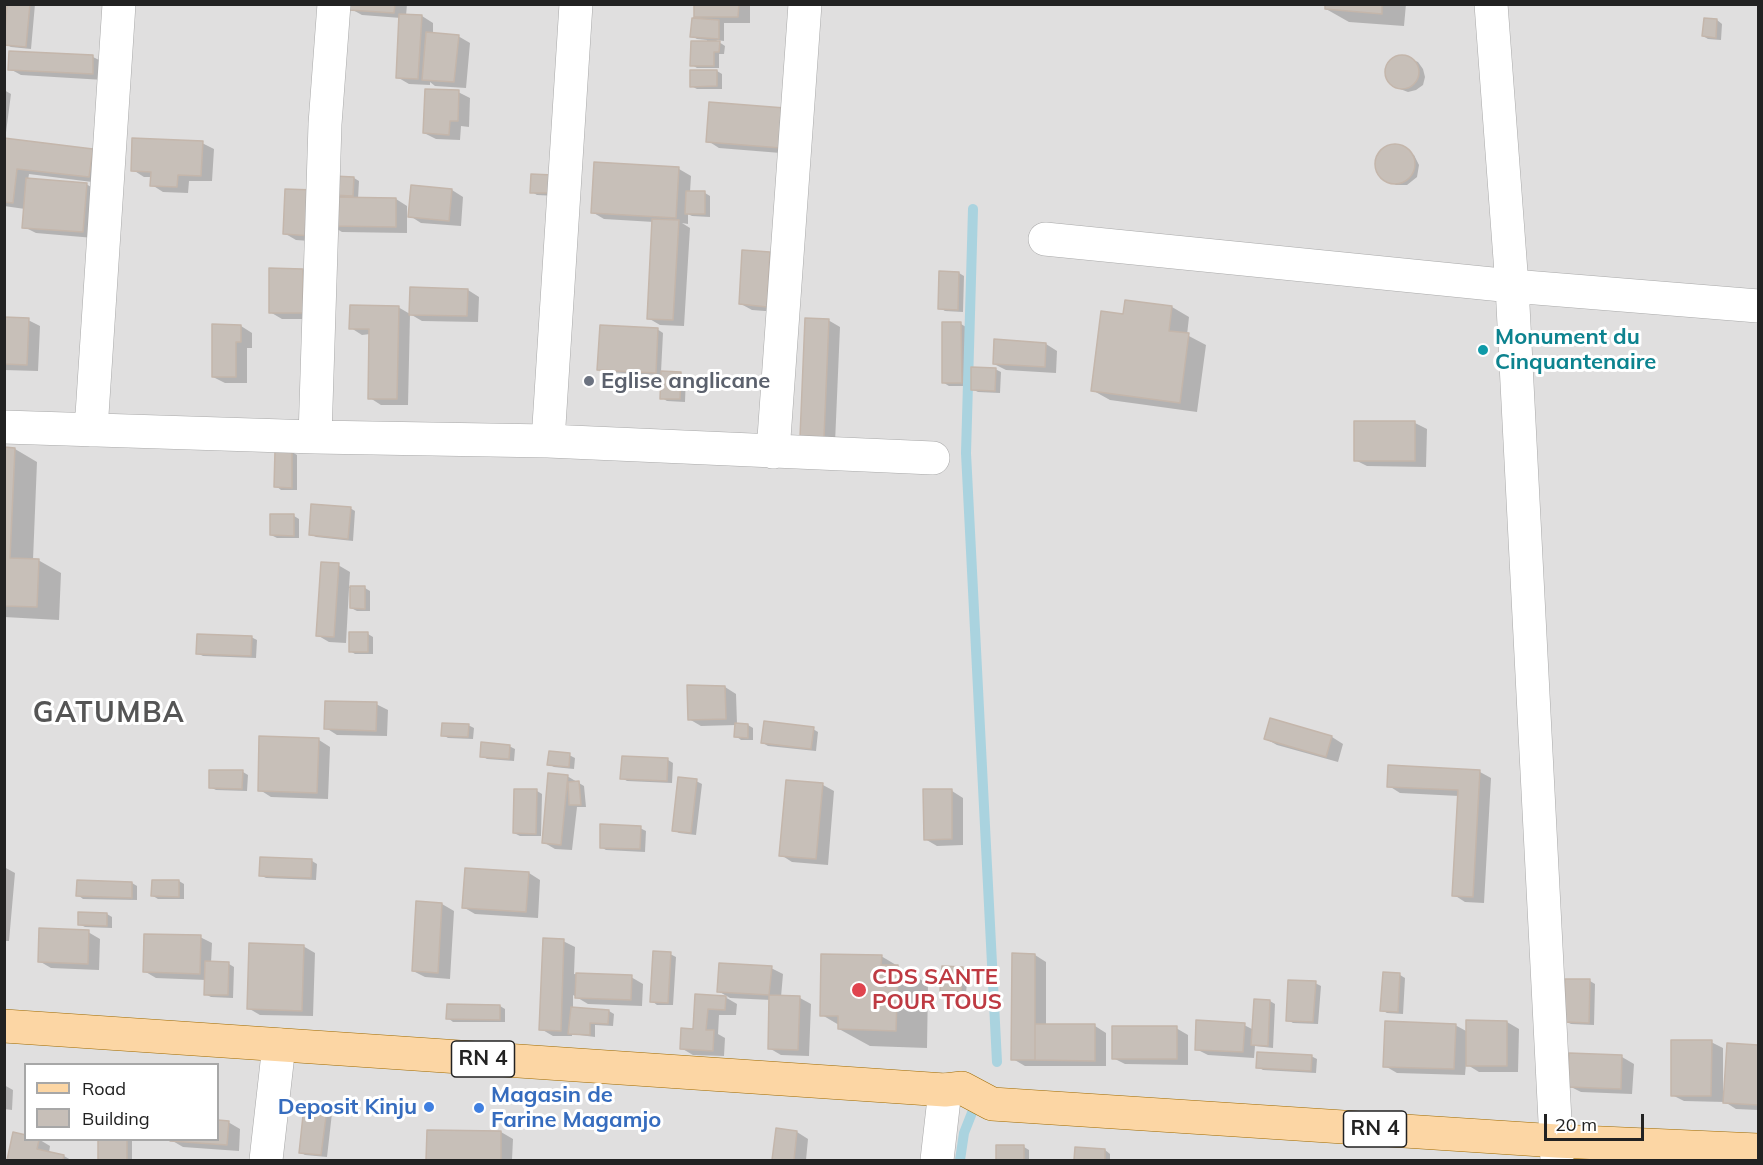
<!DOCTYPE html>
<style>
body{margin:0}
#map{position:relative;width:1763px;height:1165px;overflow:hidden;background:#f2efe9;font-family:Mulish,sans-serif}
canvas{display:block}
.frame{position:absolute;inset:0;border:6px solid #222;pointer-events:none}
.legend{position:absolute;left:24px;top:1063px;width:195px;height:78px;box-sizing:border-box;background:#fff;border:2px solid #a7a7a7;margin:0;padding:8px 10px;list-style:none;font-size:18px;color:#222}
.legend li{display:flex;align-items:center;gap:12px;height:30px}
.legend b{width:30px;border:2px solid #a7a7a7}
.scale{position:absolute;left:1544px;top:1114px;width:100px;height:27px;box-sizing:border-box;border:3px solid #222;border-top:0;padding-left:8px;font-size:18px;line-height:21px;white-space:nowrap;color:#222;-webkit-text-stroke:4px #fff;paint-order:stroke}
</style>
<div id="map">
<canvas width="1763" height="1165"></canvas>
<div class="frame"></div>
<ul class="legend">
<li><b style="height:8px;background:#fcd6a4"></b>Road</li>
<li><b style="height:16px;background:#c7bfb8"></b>Building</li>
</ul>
<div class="scale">20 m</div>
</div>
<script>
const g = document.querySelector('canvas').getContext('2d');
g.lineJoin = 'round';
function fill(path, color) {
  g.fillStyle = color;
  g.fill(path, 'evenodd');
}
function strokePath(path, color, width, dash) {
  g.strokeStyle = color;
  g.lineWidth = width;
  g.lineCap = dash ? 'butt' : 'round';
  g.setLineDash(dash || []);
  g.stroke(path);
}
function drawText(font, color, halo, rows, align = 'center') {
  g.font = font + ' Mulish,sans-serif';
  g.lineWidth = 6;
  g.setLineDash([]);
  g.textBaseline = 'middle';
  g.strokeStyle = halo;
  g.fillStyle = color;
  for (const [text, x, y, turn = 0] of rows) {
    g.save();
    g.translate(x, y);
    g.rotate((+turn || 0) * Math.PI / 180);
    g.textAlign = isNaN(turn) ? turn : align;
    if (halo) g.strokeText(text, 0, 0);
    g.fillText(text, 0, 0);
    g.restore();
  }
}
const residential = new Path2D(`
 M5 5H1758V1160H5ZM26 1064H218V1140H26Z`);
const shadow = new Path2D(`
 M9 4H35L31 49 11 47 5 44Z
 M351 4H407L406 16H422L433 23V34L458 36 470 43 466 88 435 86 430 82V85L409 84 397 77 401 18 362 15 351 9Z
 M696 4H750V23H724V41L716 40 725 46 724 54H719V68H697L692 65 707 43V40L697 39 692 36 704 21 696 16Z
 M1327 4H1406L1404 26 1349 22 1326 9Z
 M1705 19 1717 20 1722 24 1721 40 1708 39 1703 36Z
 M1403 56 1418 62 1423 69 1425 77 1423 85 1416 90 1408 92 1400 89 1388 80 1386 72 1389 63 1395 58Z
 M93 57 105 63 104 80 21 75 10 69Z
 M717 71 722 74V89H697L691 86Z
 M4 90 11 94 5 140 92 150 104 157 100 183 29 174 28 180 86 184 98 191 94 238 36 233 24 227 25 209 4 206Z
 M458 92 470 98 469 127 461 126 460 140 436 139 424 133Z
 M710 103 793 154 719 148 708 141Z
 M202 143 214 149 212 181H189L188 193 163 192 152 185V177H144L133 170Z
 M1397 147 1414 155 1419 165 1417 177 1407 185H1396L1380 175 1376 164 1377 158 1385 149Z
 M595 164 679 169 691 176 690 192 705 193 710 196V217L692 216 688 214V224L682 223 690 228 684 326 660 325 648 318 654 222 604 219 592 212Z
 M532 176 557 196 537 195 532 192Z
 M354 178 359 181 358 199H396L407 206V233L342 232 330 225 342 199 334 194Z
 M452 190 463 197 461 226 421 223 410 216Z
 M325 199 323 242 296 240 284 233Z
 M770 253 781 260 778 312 752 310 741 304Z
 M303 270 315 277 314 319H282L270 312Z
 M959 273 964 276 963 312 945 311 940 308Z
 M468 290 479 297 478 322 422 321 410 314Z
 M1126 301 1172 307 1189 317 1187 335 1206 345 1197 412 1110 400 1092 390 1124 316Z
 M398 307 410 314 408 405H381L370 398V334L362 335 351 328Z
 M4 319 28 320 40 326 38 371 4 370Z
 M828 320 840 327 835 443 813 442Z
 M961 324 966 327 967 386H949L944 383Z
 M241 326 252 333V348H247V383H225L213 377Z
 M657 329 663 333 661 372 680 373 686 376 685 402 667 401 662 398V375L604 372 599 369Z
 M1046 344 1057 351 1056 373 1006 370 994 364Z
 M995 369 1001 372 1000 393 978 392 972 389Z
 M1415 423 1427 429 1426 467 1367 466 1355 460Z
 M4 449H15L37 462 33 560H38L61 573 59 620 4 617Z
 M292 452 297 455V490H281L276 486Z
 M350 508 355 511 353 541 316 537 310 534Z
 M294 516 299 519V538H277L271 535Z
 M338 565 350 572 349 587 365 588 370 591V611H357L351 608 352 588H349L346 643 329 642 317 635Z
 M368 634 373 637V654H355L350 651Z
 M251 637 257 640 256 658 203 656 197 653Z
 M725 687 736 694 737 724 748 725 753 728V740H741L736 736V725L701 726 689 719Z
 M376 704 388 710 387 736 337 735 326 728Z
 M1271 720 1332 737 1343 744 1338 762 1277 745 1266 739Z
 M468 725 474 728 473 739 448 738 443 735Z
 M813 729 818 732 816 751 768 746 763 743Z
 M319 740 330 747 328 799 271 797 260 790Z
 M509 746 515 749 514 761 487 759 482 756Z
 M569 755 575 758 574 769 554 767 548 764Z
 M668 760 673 763 672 783 627 781 622 778Z
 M243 772 248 775 247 791 216 790 210 787Z
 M1480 772 1491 778 1484 903 1465 902 1454 895 1459 796 1400 793 1389 786Z
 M567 776 584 786 586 807H577L572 850 555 849 543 842Z
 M696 781 702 784 696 835 679 833 674 830Z
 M823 785 834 791 828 865 792 862 781 855Z
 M537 791 542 794 541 836H520L514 833Z
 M952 791 963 798V845L937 846 925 839Z
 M640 828 646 831 645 852 606 850 601 847Z
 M312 861 317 864 316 880 266 878 260 875Z
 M4 867 15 873 9 941H4Z
 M466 869 529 873 540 880 538 918 475 914 463 907Z
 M153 881H179L184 884V899H158L153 896Z
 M132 883 137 886V900L83 899 78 895Z
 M442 904 454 911 450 979 425 977 413 971Z
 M79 914H107L112 917V928L85 927 79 924Z
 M88 932 100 939 99 970 51 968 39 961Z
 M200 937 212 943 211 963 229 964 234 967 233 998 211 997 205 994 206 980 156 978 144 971Z
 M563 941 575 947 574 974 631 977 643 984 642 1006 588 1004 573 995V1009L609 1011 614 1014 613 1026 595 1025V1037L572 1034V1036H553L541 1029Z
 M303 946 315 953 313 1016 260 1015 248 1008Z
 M670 954 676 957 673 1005H657L652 1001Z
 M1035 955 1046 962V1026H1095L1106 1033V1066H1025L1013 1059Z
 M881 956 928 984 927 1048 870 1046 839 1029V1025L822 1015Z
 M771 968 783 974 781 997 800 998 811 1004 809 1056 781 1055 769 1048 771 1000 730 998 718 991Z
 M962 968 968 971 966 994 947 993 942 990Z
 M1400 975 1405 978 1403 1014 1387 1013 1382 1010Z
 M1590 981 1595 984 1594 1025 1571 1024 1565 1021Z
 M1315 983 1321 986 1318 1024 1293 1023 1288 1020Z
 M697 995 729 998 725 997 737 1004 736 1015H719L718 1034 725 1038 724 1056 693 1055 681 1048 694 1031Z
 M1270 1001 1275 1004 1273 1048 1255 1046 1254 1058 1208 1055 1196 1049 1244 1025 1254 1030Z
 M500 1006 505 1009V1022H453L448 1018Z
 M1468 1022H1507L1519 1029 1518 1072H1479L1466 1064 1465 1075 1397 1073 1385 1066 1455 1025 1468 1032Z
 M1176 1028 1188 1035V1065L1125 1064 1113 1058Z
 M1711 1042 1723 1048V1091H1725L1728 1044 1758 1046V1110L1736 1109 1725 1102 1684 1101 1672 1095Z
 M1311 1056 1317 1059 1316 1073 1263 1070 1258 1067Z
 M1622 1057 1634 1064 1632 1094 1581 1092 1569 1086Z
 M4 1085 13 1090 12 1110 4 1109Z
 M327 1110 332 1113 327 1157 305 1155 300 1152Z
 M218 1122H228L240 1129 239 1151 183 1147 171 1140H218Z
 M777 1130 797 1132 808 1139 806 1160H774Z
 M428 1131 501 1132 513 1139 512 1160H428Z
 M14 1134 26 1140H40L50 1146 49 1153 64 1156 71 1160H9Z
 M99 1140H132V1160H99Z
 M997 1146 1024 1147 1029 1150V1160H1000L997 1159Z
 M1076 1148 1105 1150 1110 1154V1160H1075Z`);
const stream = new Path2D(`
 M973 209 966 453 997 1062
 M960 1160 964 1133 977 1100`);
const building = new Path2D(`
 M7 4H30L26 47 4 45Z
 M350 4H395L394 13 349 10Z
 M694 4H739L738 17H694Z
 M1325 4H1382V14L1325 9Z
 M399 14 422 15 418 79 396 78Z
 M692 18 719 20V39L690 37Z
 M1704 18 1717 19 1716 38 1702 36Z
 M426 32 459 35 454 82 422 80Z
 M691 41H720L719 52H714V66H690Z
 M9 51 93 55V74L8 70Z
 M1385 72a17 17 0 1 1 34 0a17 17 0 1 1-34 0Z
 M690 70H717V86L690 87Z
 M425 89 459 90 458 121H450L449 135 423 133Z
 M709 102 785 108 781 148 706 142Z
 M4 138 93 149 89 177 17 169 13 203 4 202Z
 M132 138 203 141 201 176 178 175 177 187 150 186 151 172 131 171Z
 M1375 164a20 20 0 1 1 40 0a20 20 0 1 1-40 0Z
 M594 162 679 167 676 218 591 213Z
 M531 174 553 175 552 193H530Z
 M333 176 354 177 353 196 332 195Z
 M26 178 87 183 83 232 22 228Z
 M411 185 452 189 449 221 408 217Z
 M285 189 314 190 312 236 283 234Z
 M686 191H705V214H685Z
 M329 197 396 198V227L329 226Z
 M652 219 679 220 673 320 647 319Z
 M742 250 770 252 767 307 739 304Z
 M269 268 303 269V313H269Z
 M939 271 959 272 958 310 938 309Z
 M410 287 468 289 467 316 409 315Z
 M1125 300 1172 306 1169 331 1189 333 1180 403 1091 391 1101 311 1123 314Z
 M350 305 399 306 397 399H368L369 329H349Z
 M4 317 29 318 27 365 4 364Z
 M805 318 829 319 824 437H800Z
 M942 322H961L962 383H942Z
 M212 324 241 325V342H236V377H212Z
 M600 325 658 328 656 373 597 370Z
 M994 339 1046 343 1045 367 993 364Z
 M971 367 996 368 995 391 971 390Z
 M661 371 681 372 680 399H660Z
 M1354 421H1415V461H1354Z
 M4 447 15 448 10 558 39 559 37 607 4 606Z
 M275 450H292V488L274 487Z
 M311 504 351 507 348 539 309 535Z
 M270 514H294V536L270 535Z
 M321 562 339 563 334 637 316 636Z
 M350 586H365V609L350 608Z
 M349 632H368V652H349Z
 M197 634 252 636 251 656 196 654Z
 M687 685 725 686 726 719 688 720Z
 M325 701 377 702 376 731 324 729Z
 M1270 718 1332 736 1326 757 1264 739Z
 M764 721 814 727 811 749 761 743Z
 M442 723 469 724 468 737 441 736Z
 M735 723 748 724V738L734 737Z
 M259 736 319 738 317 793 258 791Z
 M481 742 510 745 509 759 480 757Z
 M549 751 570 753 569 767 547 765Z
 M622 756 668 758 667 781 620 779Z
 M1388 765 1480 770 1473 897 1452 896 1458 790 1387 787Z
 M209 770H243L242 789 209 788Z
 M548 773 568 775 561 845 542 843Z
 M678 777 697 779 691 833 672 831Z
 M786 780 823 783 816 859 779 856Z
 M579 781 581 805H569L568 782Z
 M514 789H537L536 834 513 833Z
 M923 789H952V839L924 840Z
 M600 824 641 826 640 849 600 848Z
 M260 857 312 859 311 878 259 876Z
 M465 868 529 872 526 912 462 908Z
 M77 880 132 882V898L76 896Z
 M152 880H179V897L151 896Z
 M416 901 442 903 438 973 412 971Z
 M78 912 107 913V926L78 925Z
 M39 928 89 930 88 964 38 962Z
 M144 934 201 935 200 974 143 972Z
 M543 938 564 939 561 1031 539 1030Z
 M249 943 304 945 302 1011 247 1009Z
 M653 951 671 952 668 1003 650 1002Z
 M1012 953 1035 954V1060H1011Z
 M821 954 882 955 881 965H898L896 1031 838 1029V1016H820Z
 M205 961 229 962 228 995H204Z
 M719 963 772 966 769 995 717 992Z
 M942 966 963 967 961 992 940 991Z
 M1383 972 1400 973 1398 1012 1380 1011Z
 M576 973 632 975 631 1000 575 998Z
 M1565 979H1590L1589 1023 1564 1022Z
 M1288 980 1316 981 1313 1022 1286 1021Z
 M695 994 726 996 725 1010 708 1009 706 1030H714L713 1051 680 1049 681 1028 693 1029Z
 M769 995 800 996 798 1050 768 1049Z
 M1254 999 1270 1000 1268 1046 1251 1045Z
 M447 1004 500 1005V1020L446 1019Z
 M571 1007 609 1010 608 1024 590 1023V1035L568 1034Z
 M1196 1020 1245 1023 1243 1052 1195 1050Z
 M1466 1020 1507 1021V1066H1466Z
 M1385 1021 1456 1024 1454 1069 1383 1067Z
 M1035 1024H1095V1061L1035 1060Z
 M1112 1026H1177V1059H1112Z
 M1671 1040H1712L1711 1096H1671Z
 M1727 1043 1758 1045V1105L1723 1103Z
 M1257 1052 1312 1055 1311 1071 1256 1068Z
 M1569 1053 1622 1055 1621 1089 1568 1087Z
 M304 1106 327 1109 321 1155 299 1153Z
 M218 1120 229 1121 227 1145 170 1141V1140H218Z
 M776 1128 797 1131 794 1160H772Z
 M427 1130 501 1131V1160H426Z
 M13 1132 26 1135V1140H39L37 1149 64 1155 63 1160H7Z
 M98 1140H127V1160H98Z
 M996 1145H1024V1160H996Z
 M1075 1147 1105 1149V1160H1074Z`);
const minor = new Path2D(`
 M1491 4 1512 286 1557 1160
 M1045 239 1512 286 1758 306
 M4 427 315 437 548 441 933 458
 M91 430 119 4
 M315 437 325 124 334 4
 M548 441 576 4
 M773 452 805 4
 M266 1160 279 1045
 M937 1160 945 1090`);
const major = new Path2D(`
 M4 1026 945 1090 962 1088 992 1104 1557 1141 1758 1150`);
const markers = [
 [1483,350,6,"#0f9aa8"],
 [589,381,6,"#6b7280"],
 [859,990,8,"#e0444e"],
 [429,1107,6,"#3f7fe0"],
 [479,1108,6,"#3f7fe0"]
];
const shields = [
 [483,1059,63],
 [1375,1129,63]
];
const shieldNames = [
 ["RN 4",483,1059],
 ["RN 4",1375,1129]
];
const cultureNames = [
 ["Monument du",1495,337],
 ["Cinquantenaire",1495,362]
];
const worshipNames = [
 ["Eglise anglicane",601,381]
];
const healthNames = [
 ["CDS SANTE",872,977],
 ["POUR TOUS",872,1002]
];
const shopNames = [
 ["Magasin de",491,1095],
 ["Farine Magamjo",491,1120],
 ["Deposit Kinju",417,1107,"right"]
];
const districtNames = [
 ["GATUMBA",109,714]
];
fill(residential, '#e0dfdf');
fill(shadow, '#0003');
strokePath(stream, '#aad3df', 10);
fill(building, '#c7bfb8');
strokePath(building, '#c4b6ab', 1.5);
strokePath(minor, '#a9a9a9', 34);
strokePath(major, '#a06b00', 34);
strokePath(minor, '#fff', 33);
strokePath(major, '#fcd6a4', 33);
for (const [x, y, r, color] of markers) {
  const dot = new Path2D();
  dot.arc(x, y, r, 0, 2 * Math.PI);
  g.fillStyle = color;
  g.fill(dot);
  strokePath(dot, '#fff', 2);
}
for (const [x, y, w] of shields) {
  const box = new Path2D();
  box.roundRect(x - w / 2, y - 18, w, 36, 4.5);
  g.fillStyle = '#fff';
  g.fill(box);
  strokePath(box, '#222', 1.5);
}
drawText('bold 21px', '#222', null, shieldNames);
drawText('bold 22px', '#0d838f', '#fff', cultureNames, 'left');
drawText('bold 22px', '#5b616d', '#fff', worshipNames, 'left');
drawText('bold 22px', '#be3a42', '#fff', healthNames, 'left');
drawText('bold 22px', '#366cbe', '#fff', shopNames, 'left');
g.letterSpacing = '1.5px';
drawText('bold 28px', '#555', '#fff', districtNames);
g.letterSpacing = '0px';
</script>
